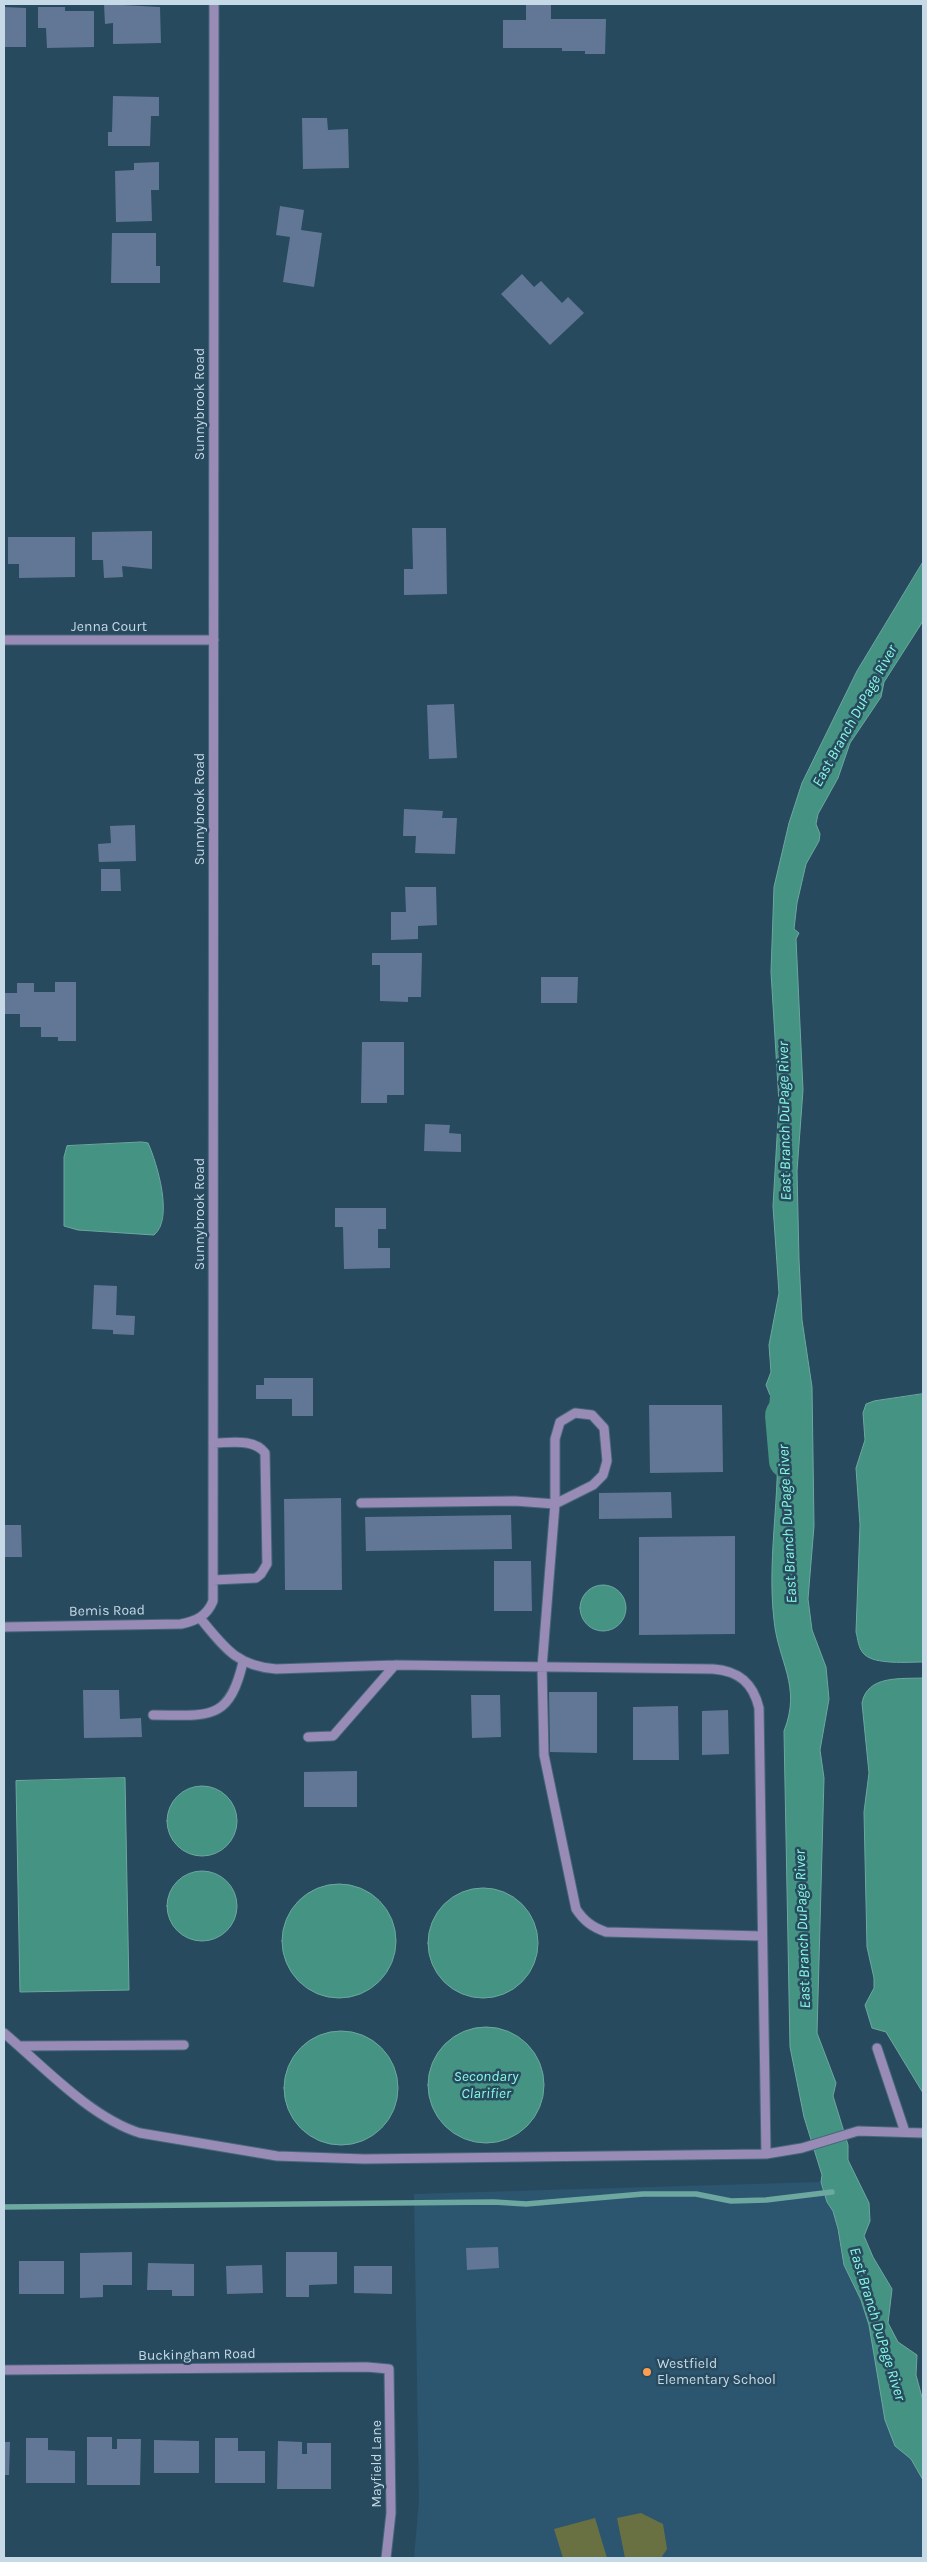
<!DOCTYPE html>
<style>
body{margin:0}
#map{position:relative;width:927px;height:2562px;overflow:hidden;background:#284a5f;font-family:Karla,sans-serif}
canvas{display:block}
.frame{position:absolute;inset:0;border:5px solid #c6d9e6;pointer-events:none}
</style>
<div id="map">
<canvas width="927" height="2562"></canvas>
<div class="frame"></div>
</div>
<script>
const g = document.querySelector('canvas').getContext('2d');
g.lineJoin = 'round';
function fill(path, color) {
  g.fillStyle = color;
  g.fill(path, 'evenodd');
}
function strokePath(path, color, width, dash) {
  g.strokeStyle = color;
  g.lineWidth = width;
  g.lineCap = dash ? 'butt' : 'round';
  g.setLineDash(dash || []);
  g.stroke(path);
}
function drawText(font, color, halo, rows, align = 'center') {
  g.font = font + ' Karla,sans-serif';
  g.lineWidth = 5;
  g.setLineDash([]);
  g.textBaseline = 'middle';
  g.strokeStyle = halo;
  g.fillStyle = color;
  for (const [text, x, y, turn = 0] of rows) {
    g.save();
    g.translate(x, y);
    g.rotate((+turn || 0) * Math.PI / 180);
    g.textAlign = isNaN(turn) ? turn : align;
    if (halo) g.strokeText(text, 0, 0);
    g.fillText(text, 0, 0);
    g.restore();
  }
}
const built = new Path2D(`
 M821 2182 827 2202 833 2211 844 2265 861 2300 869 2325 895 2446 911 2459 923 2480V2558H414L419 2500 414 2194Z`);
const green = new Path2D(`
 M641 2513 663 2524 667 2549 661 2558H625L617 2518Z
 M595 2518 607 2558H563L554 2529Z`);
const water = new Path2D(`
 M923 562V621L884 682 881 697 850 743 838 778 818 814 816 824 820 834 819 841 806 864 797 903 794 929 799 933 796 939 803 1090 797 1171 799 1260 802 1320 812 1387 814 1526 808 1599 812 1630 826 1667 829 1699 820 1750 824 1778 817 2033 836 2083 833 2096 848 2145V2160L869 2203 870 2221 864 2236 873 2257 892 2289 888 2323 898 2342 917 2355 916 2375 923 2401V2480L911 2459 895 2446 885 2420 869 2325 861 2300 844 2265 838 2229 833 2211 827 2202 821 2182 822 2175 804 2117 790 2047 784 1731C802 1686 778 1662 774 1620 766 1551 784 1482 775 1414L782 1416 786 1408 778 1392 770 1395 766 1385 771 1372 769 1345 779 1293 773 1206 779 1103 771 972 774 887 789 823 802 783 857 671Z
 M142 1142 148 1143C157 1163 174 1219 154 1235L78 1230 64 1226V1157L67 1146Z
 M923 1394V1662C909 1662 874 1665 864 1654 858 1648 858 1639 856 1632L860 1525 856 1468 865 1440 863 1413 866 1404 874 1401Z
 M580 1608a23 23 0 1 1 46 0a23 23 0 1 1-46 0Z
 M923 1678V2093L886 2032 872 2028 865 2005 874 1988V1978L867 1947 864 1812 869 1773 862 1703C867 1675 901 1679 923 1678Z
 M125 1778 129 1990 20 1992 16 1781Z
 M167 1821a35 35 0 1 1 70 0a35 35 0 1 1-70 0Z
 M167 1906a35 35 0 1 1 70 0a35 35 0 1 1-70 0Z
 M282 1941a57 57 0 1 1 114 0a57 57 0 1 1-114 0Z
 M428 1943a55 55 0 1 1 110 0a55 55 0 1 1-110 0Z
 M428 2085a58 58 0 1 1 116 0a58 58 0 1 1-116 0Z
 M284 2088a57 57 0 1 1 114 0a57 57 0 1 1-114 0Z`);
const stream = new Path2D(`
 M4 2207 494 2202 526 2204 643 2194H696L731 2201 766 2200 832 2192`);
const river = new Path2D(`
 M786 1461 782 1415 786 1408 790 1363`);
const building = new Path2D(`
 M104 4 160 7 161 43 113 44V23L105 24Z
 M526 4H551V19H606L605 54H585V51H562V48H503V20H526Z
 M4 7 26 8V47H4Z
 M38 7H65V11H94V47L47 48 46 28H38Z
 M113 96 159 97V116H151L150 146H108V132H112Z
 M302 118H327L328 130 348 129 349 168 303 169Z
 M159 162V190H151L152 221 116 222 115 171 134 170V163Z
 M280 206 304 210 301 230 322 233 314 287 283 282 290 237 276 235Z
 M112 233H156V266H160V283H111Z
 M522 274 534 287 541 281 562 303 568 297 584 313 550 345 501 294Z
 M412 528H446L447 594 404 595V569H413Z
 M152 531V569L122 566 123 577 104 578 103 560H92V532Z
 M8 537H75V577L19 578V564H8Z
 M454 704 457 758 429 759 427 705Z
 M404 809 443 811 442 818H457L455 854 415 853 416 836H403Z
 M135 825 136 861 99 862 98 844 111 843 110 826Z
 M101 869H120L121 891H101Z
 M405 887H436L437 925 418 926V939L391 940V912H406Z
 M372 953H422L421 997H408V1002L380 1001V965H372Z
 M541 977H578L577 1003H541Z
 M55 982H76V1041H58V1037H41V1027H20V1014H4V993H17V983H34V992H55Z
 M362 1042H404V1095H387V1103H361Z
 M425 1124 450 1125 449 1133 461 1134V1152L424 1151Z
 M335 1208H386V1229H378V1248H390V1268L344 1269 343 1227H335Z
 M94 1285 117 1286 116 1315 135 1316 134 1335 113 1334V1330L92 1329Z
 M264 1378H313V1416H292V1399H256V1385H264Z
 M649 1405H722L723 1472 650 1473Z
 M671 1492 672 1518 599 1519V1493Z
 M341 1498 342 1590H285L284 1499Z
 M511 1515 512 1549 366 1551 365 1517Z
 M4 1525H21L22 1557H4Z
 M735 1536V1634L639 1635V1537Z
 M494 1561H531L532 1611H494Z
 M83 1690H119L120 1719 141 1718 142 1737 84 1738Z
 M549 1692H597V1753L550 1752Z
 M471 1695H500L501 1737 472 1738Z
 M678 1706 679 1760H633V1707Z
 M728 1710 729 1754 702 1755V1711Z
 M357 1771V1807H304V1772Z
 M498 2247 499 2268 467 2270 466 2248Z
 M132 2252V2285H103V2297L80 2298V2253Z
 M286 2252H337V2284L309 2285V2297H286Z
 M19 2261H64V2294H19Z
 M148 2263 194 2264V2296H172V2290H147Z
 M262 2265 263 2293 227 2294 226 2266Z
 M354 2266H392V2294L354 2293Z
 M87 2437H112V2449H117V2439H141L140 2485H87Z
 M26 2438H48V2450L75 2451V2483H26Z
 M215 2438H238V2451H265V2483H215Z
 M154 2440 199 2441V2473H154Z
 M278 2441 302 2442V2454H307V2443H331V2489H277Z
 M4 2442H10L9 2475H4Z`);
const minor = new Path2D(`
 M4 640H214
 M213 1443C230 1443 254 1438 265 1453L267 1564 261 1574 256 1578 213 1580
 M361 1503 515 1501 555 1504 593 1485 603 1475 607 1461 604 1428 592 1415 575 1413 560 1422 555 1439V1504L542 1667 544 1755 576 1909C584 1921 592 1927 606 1932L762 1936
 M200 1618C224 1647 236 1666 276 1669L395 1665 713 1669C739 1671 753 1683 759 1708L766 2154
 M4 1627 181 1624C196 1621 207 1616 213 1601L214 4
 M153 1715C207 1715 229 1723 243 1662
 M308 1737 333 1736 395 1665
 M4 2033C43 2066 91 2118 140 2133L277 2156 364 2159 766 2154 802 2148 858 2131 923 2133
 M19 2046 184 2045
 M877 2048 905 2132
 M4 2370 367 2367 389 2369 391 2513 386 2558`);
const markers = [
 [647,2372,5,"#fc9e52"]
];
const streetNames = [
 ["Sunnybrook Road",200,404,-90],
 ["Jenna Court",109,627],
 ["Sunnybrook Road",200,809,-90],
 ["Sunnybrook Road",200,1214,-90],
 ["Bemis Road",107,1611,-1],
 ["Buckingham Road",197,2355,-1],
 ["Mayfield Lane",377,2464,-90]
];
const poiNames = [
 ["Westfield",657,2364],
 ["Elementary School",657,2380]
];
const waterNames = [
 ["East Branch DuPage River",855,716,-61],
 ["East Branch DuPage River",785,1121,-91],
 ["East Branch DuPage River",788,1524,-93],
 ["East Branch DuPage River",803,1929,-92],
 ["Secondary",486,2077],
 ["Clarifier",486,2094],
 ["East Branch DuPage River",877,2324,73]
];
fill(built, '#2c566f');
fill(green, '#697142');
fill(water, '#459382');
strokePath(water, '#6ca8a0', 1);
strokePath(stream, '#6ca8a0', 5.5);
strokePath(river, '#459382', 34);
fill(building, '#617795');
strokePath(minor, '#48677a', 11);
strokePath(minor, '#988cb7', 9);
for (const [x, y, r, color] of markers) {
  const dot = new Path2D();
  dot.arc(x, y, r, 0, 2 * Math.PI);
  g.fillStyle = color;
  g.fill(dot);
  strokePath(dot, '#284a5f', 2);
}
drawText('14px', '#c6d9e6', '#284a5f', streetNames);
drawText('14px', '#c6d9e6', '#284a5f', poiNames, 'left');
drawText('italic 15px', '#87fae0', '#284a5f', waterNames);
</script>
